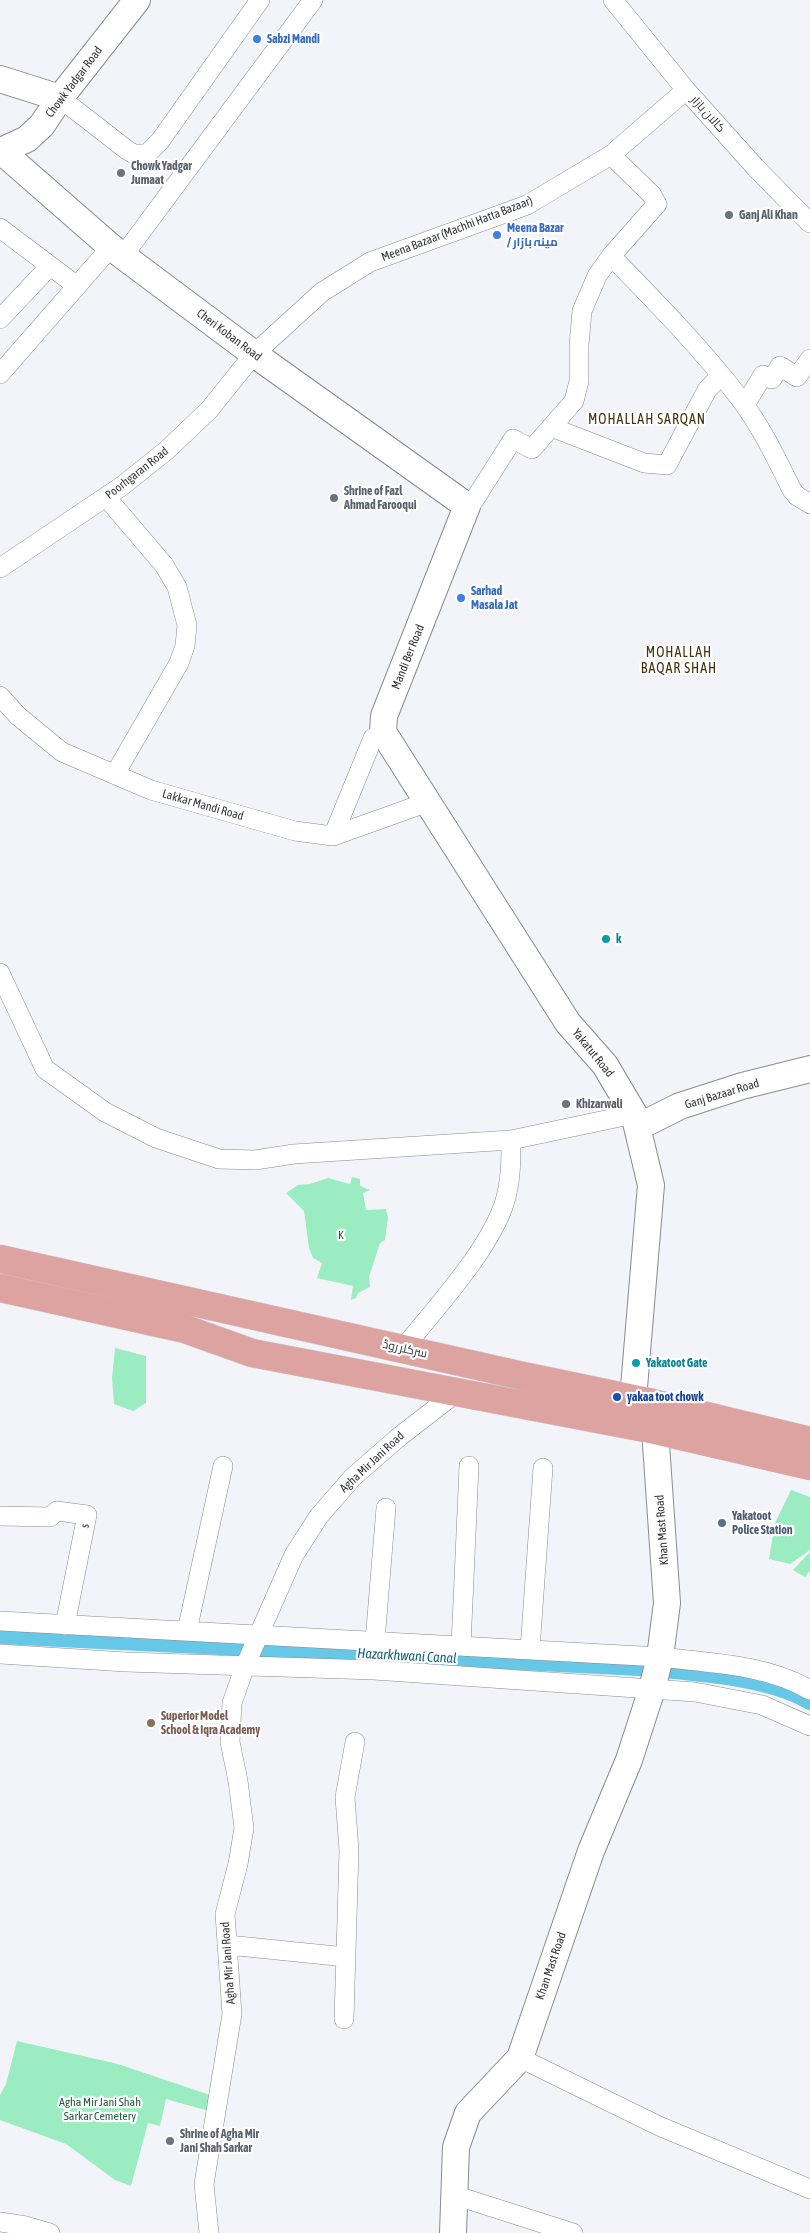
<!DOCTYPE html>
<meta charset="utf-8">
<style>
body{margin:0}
canvas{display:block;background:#f2f4fa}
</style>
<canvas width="810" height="2233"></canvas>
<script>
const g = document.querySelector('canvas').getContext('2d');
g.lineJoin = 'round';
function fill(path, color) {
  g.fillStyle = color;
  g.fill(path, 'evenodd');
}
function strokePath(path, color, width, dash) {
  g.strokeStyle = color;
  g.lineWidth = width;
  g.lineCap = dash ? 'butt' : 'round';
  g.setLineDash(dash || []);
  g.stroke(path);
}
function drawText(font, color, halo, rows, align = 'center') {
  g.font = font + ' "Asap Condensed",Cairo,sans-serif';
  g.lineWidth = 4.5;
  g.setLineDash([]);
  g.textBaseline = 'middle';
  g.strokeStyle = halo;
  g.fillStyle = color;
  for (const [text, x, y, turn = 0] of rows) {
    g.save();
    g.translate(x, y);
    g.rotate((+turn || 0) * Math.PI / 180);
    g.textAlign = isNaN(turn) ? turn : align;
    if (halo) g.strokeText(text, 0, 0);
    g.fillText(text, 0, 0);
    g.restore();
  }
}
const green = new Path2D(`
 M352 1177 360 1179V1186L370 1190 363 1193 366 1210 386 1209 388 1218 385 1240 380 1243 369 1277 370 1287 358 1293 356 1298 351 1300 353 1286 317 1278 322 1263 313 1258 309 1248 304 1211 286 1193 298 1185 310 1184 328 1178 350 1184Z
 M115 1348 146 1356V1403L133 1411 114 1404 112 1378Z
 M791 1490 810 1497V1550L790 1564 769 1559 775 1523Z
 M810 1552V1571L805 1577 793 1570Z
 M17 2041 118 2064 219 2098 216 2113 166 2099 160 2126 148 2123 131 2186 115 2180 66 2144 0 2120V2095L6 2084Z`);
const canal = new Path2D(`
 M0 1635 639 1667C689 1672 767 1675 810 1701`);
const street = new Path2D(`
 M613 0 686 90 756 168 810 223
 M60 98 127 150 134 154H147L160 141 260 0
 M0 228 77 286
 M123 256 313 0
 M611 256C656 302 702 349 741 400 762 428 777 460 792 490L797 496 810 504
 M0 319 50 266
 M0 374 111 247
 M745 405 763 375 772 379 780 366 797 377 810 359
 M551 427 644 463 667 465 707 390 721 375
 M106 497 164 565 177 587 187 625 185 646 179 663 115 774
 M467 506 473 502 513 439 532 449 574 401 579 381V345L582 311 597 276 611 256 657 204 652 195 611 155
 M0 568 122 486 167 450 209 410 254 354 322 292 370 262 527 205 611 155 686 90
 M0 696 18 716 62 752 151 790 295 831 333 836 428 802
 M333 836 373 738 383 732
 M0 973 45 1069 105 1112 156 1138 219 1159 255 1160 294 1154 511 1140 634 1114
 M403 1349C436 1307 490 1250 505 1201 511 1180 511 1161 511 1140
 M0 1516 50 1517 57 1511 87 1515 65 1625
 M0 1621 660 1657C709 1663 766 1664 810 1690
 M187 1631 223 1466
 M375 1641 386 1508
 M461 1646 469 1466
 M530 1649 543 1468
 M0 1654 126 1662 374 1670 695 1692 762 1705 810 1726
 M228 1945 346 1957
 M344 2019 349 1850 345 1797 355 1742
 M520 2058 659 2126 810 2189
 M454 2195 573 2233
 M0 2222 26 2226 50 2233
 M209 2233 204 2184 232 2014 225 1914 238 1864 244 1828 238 1781 230 1742 232 1703 245 1666 294 1555 319 1516 353 1477 399 1437 457 1392`);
const secondary = new Path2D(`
 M0 79 60 98
 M0 150 111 247 254 354 467 506 384 716 383 732 568 1023 605 1065 634 1114 651 1185 633 1399
 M1 151 27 139 42 125 60 98 137 0
 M638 1127 680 1106 742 1086 810 1069
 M453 2233 456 2147 468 2113 520 2058 591 1851 629 1760 652 1689 660 1657 667 1603 655 1430`);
const primary = new Path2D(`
 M0 1259 523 1376 653 1403 810 1441
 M0 1288 185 1329 252 1353 655 1430 810 1466`);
const markers = [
 [257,39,5,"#3f7fe0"],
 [121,173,5,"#6b7280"],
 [729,215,5,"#6b7280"],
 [497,235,5,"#3f7fe0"],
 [334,498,5,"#6b7280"],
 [461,598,5,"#3f7fe0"],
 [606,939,5,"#0f9aa8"],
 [566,1104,5,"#6b7280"],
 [636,1363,5,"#0f9aa8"],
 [617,1397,5,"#1a4fb4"],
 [722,1523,5,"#5c6f8a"],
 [151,1723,5,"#8d6e63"],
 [170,2141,5,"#6b7280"]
];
const shopNames = [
 ["Sabzi Mandi",267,39],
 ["Meena Bazar",507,228],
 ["/ مينہ بازار",507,242],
 ["Sarhad",471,591],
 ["Masala Jat",471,605]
];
const streetNames = [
 ["Chowk Yadgar Road",74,82,-53],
 ["کالان بازار",708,114,48],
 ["Meena Bazaar (Machhi Hatta Bazaar)",457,229,-21],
 ["Cheri Koban Road",229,335,37],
 ["Poorhgaran Road",137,473,-38],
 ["Mandi Ber Road",408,657,-68],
 ["Lakkar Mandi Road",203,805,16],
 ["Yakatut Road",593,1053,51],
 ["Ganj Bazaar Road",722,1094,-17],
 ["سرکلر روڈ",405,1349,13],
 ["Agha Mir Jani Road",372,1462,-43],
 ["s",85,1526,-78],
 ["Khan Mast Road",662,1530,-94],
 ["Agha Mir Jani Road",228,1963,-94],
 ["Khan Mast Road",551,1966,-71]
];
const worshipNames = [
 ["Chowk Yadgar",131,166],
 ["Jumaat",131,180],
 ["Ganj Ali Khan",739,215],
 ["Shrine of Fazl",344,491],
 ["Ahmad Farooqui",344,505],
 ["Khizarwali",576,1104],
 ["Shrine of Agha Mir",180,2134],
 ["Jani Shah Sarkar",180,2148]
];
const cultureNames = [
 ["k",616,939],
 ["Yakatoot Gate",646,1363]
];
const parkNames = [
 ["K",341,1235],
 ["Agha Mir Jani Shah",100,2102],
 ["Sarkar Cemetery",100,2116]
];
const transitNames = [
 ["yakaa toot chowk",627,1397]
];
const serviceNames = [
 ["Yakatoot",732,1516],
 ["Police Station",732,1530]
];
const educationNames = [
 ["Superior Model",161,1716],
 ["School & Iqra Academy",161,1730]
];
const neighbourhoodNames = [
 ["MOHALLAH SARQAN",647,420],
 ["MOHALLAH",679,653],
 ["BAQAR SHAH",679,669]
];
const waterNames = [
 ["Hazarkhwani Canal",407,1656,3]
];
fill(green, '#9bedc1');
strokePath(canal, '#66c7e6', 18);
strokePath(street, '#898b90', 20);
strokePath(secondary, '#898b90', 28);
strokePath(primary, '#d2d3d3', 29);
strokePath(street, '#fff', 19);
strokePath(secondary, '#fff', 26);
strokePath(primary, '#dda3a1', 28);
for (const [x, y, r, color] of markers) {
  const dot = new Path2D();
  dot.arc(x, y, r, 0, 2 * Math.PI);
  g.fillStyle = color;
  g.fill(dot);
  strokePath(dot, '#fff', 2);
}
drawText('bold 12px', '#366cbe', '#fff', shopNames, 'left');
drawText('12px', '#343537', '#fff', streetNames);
drawText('bold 12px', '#5b616d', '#fff', worshipNames, 'left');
drawText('bold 12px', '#0d838f', '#fff', cultureNames, 'left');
drawText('12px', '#225e42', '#fff', parkNames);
drawText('bold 12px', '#164399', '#fff', transitNames, 'left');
drawText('bold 12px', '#4e5e75', '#fff', serviceNames, 'left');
drawText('bold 12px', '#785e54', '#fff', educationNames, 'left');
g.letterSpacing = '1px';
drawText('14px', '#48310d', '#fff', neighbourhoodNames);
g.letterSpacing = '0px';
drawText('italic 14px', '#116277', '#fff', waterNames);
</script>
